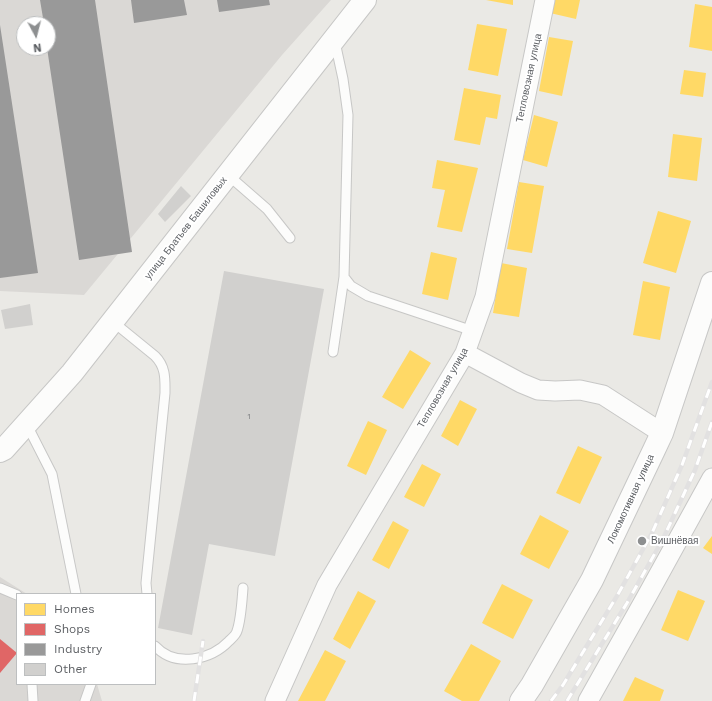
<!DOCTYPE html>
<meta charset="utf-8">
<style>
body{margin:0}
#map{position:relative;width:712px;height:701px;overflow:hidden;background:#eae9e5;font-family:"Work Sans",sans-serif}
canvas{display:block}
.legend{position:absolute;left:16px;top:593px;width:140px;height:92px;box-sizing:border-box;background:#fff;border:1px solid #bdbfc0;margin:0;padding:5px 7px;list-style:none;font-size:12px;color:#5b5e62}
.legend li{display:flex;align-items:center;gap:8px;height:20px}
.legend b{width:20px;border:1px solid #bdbfc0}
.north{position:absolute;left:16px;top:16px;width:40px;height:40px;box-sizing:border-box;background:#fff;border:1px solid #bdbfc0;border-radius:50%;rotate:173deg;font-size:11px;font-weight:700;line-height:16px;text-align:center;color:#5b5e62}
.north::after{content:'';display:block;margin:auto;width:14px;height:18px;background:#8d8f90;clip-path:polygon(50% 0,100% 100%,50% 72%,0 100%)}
</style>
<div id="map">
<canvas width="712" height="701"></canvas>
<ul class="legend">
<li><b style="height:11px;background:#ffd966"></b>Homes</li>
<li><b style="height:11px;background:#e06666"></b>Shops</li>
<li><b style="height:11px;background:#999"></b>Industry</li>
<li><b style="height:11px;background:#d1d0ce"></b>Other</li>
</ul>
<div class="north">N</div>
</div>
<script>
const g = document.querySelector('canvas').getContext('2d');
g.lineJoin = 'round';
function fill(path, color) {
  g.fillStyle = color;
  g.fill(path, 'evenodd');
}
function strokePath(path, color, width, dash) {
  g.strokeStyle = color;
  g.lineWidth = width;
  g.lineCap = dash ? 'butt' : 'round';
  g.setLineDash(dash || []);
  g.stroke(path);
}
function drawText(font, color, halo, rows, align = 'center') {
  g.font = font + ' "Work Sans",sans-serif';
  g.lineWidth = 4;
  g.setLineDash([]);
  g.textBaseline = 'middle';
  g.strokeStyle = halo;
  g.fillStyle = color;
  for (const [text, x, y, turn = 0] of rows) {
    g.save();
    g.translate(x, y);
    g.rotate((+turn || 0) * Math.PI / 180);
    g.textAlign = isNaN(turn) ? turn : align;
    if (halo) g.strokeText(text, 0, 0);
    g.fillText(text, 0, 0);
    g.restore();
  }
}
const industrial = new Path2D(`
 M0 0H331L282 55 84 295 0 291ZM24 24H48V48H24Z
 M0 577 27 594H17V684H97L102 701H0Z`);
const homes = new Path2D(`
 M486 0H513V5Z
 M553 0H580L576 19 550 13Z
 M695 4 712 7V51L689 47Z
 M477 24 507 29 498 76 468 70Z
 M549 37 573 41 562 96 539 91Z
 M684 70 706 73 703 97 680 94Z
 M464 88 501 95 497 119 486 117 480 145 454 140Z
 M534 115 558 122 547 167 523 160Z
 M673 134 702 138 697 181 668 177Z
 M437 160 478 168 462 232 437 227 445 190 432 188Z
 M519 182 544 186 532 253 507 249Z
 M658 211 691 221 676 273 643 263Z
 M431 252 457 258 448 300 422 294Z
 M501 263 527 268 519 317 493 313Z
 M643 281 670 287 660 340 633 335Z
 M410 350 431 363 403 409 382 397Z
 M460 400 477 409 458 446 441 436Z
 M368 421 387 430 366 475 347 466Z
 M578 446 602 457 580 504 556 493Z
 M422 464 441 474 424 507 404 497Z
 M540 515 569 531 549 569 520 554Z
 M393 521 409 530 389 569 372 560Z
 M712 536V554L703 548Z
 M502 584 533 600 513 639 482 623Z
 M678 590 705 601 688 641 661 630Z
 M358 591 376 601 350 649 333 639Z
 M471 644 501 661 479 701H462L444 691Z
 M325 650 346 661 325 701H298Z
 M635 677 664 690 660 701H623Z`);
const shops = new Path2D(`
 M0 639 17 653 0 673Z`);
const industry = new Path2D(`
 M40 0H95L132 252 79 260 47 48 48 24H44Z
 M131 0H184L187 15 134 23Z
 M217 0H269L270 5 219 12Z
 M0 25 38 273 0 278Z`);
const building = new Path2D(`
 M181 186 191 196 165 222 158 214Z
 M224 271 324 289 275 556 209 544 192 635 158 628Z
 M30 304 33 325 5 329 1 310Z`);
const lane = new Path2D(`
 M228 175 267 209 290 238
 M344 277 351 286 368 296 473 331
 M112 321 155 356C166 367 165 379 165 393L146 583 147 594
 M333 352 344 277 348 115 343 79 335 42
 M27 425 52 474 76 594
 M0 588 17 595
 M155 646C175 668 211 660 229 641 232 638 236 635 237 631 241 620 242 601 243 588
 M32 684 33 701
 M85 701 91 684`);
const street = new Path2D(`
 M465 353 521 383 538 390 555 391 580 390 603 395 662 433
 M275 701 327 585 465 353 485 297 545 0
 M588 701 647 596 712 478`);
const secondary = new Path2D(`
 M0 451 4 449 72 373 365 0
 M521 701 532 685 592 580 654 450 662 433 712 283`);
const rail = new Path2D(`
 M194 701 203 641
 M551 701 563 685 617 596 652 533 682 465 712 382
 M567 701 627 603 663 539 695 470 712 422`);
const markers = [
 [642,541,5,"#8d8f90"]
];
const numberNames = [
 ["1",249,417]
];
const streetNames = [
 ["Тепловозная улица",529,78,-78],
 ["улица Братьев Башиловых",186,228,-52],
 ["Тепловозная улица",443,388,-60],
 ["Локомотивная улица",631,499,-65]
];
const poiNames = [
 ["Вишнёвая",651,541]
];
fill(industrial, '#dad8d5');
fill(homes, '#ffd966');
fill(shops, '#e06666');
fill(industry, '#999');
fill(building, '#d1d0ce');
strokePath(lane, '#c7c7c6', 11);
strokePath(street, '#c7c7c6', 21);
strokePath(secondary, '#c7c7c6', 24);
strokePath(lane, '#fcfcfb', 9);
strokePath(street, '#fcfcfb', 19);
strokePath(secondary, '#fcfcfb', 22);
strokePath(rail, '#e2e1e1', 4.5);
strokePath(rail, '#fff', 3, [9]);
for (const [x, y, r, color] of markers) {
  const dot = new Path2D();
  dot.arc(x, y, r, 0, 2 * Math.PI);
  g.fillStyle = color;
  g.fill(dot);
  strokePath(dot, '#fff', 1.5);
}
drawText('8px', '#7a7c7e', null, numberNames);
drawText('10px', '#5b5e62', '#fff', streetNames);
drawText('10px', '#5b5e62', '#fff', poiNames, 'left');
</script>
